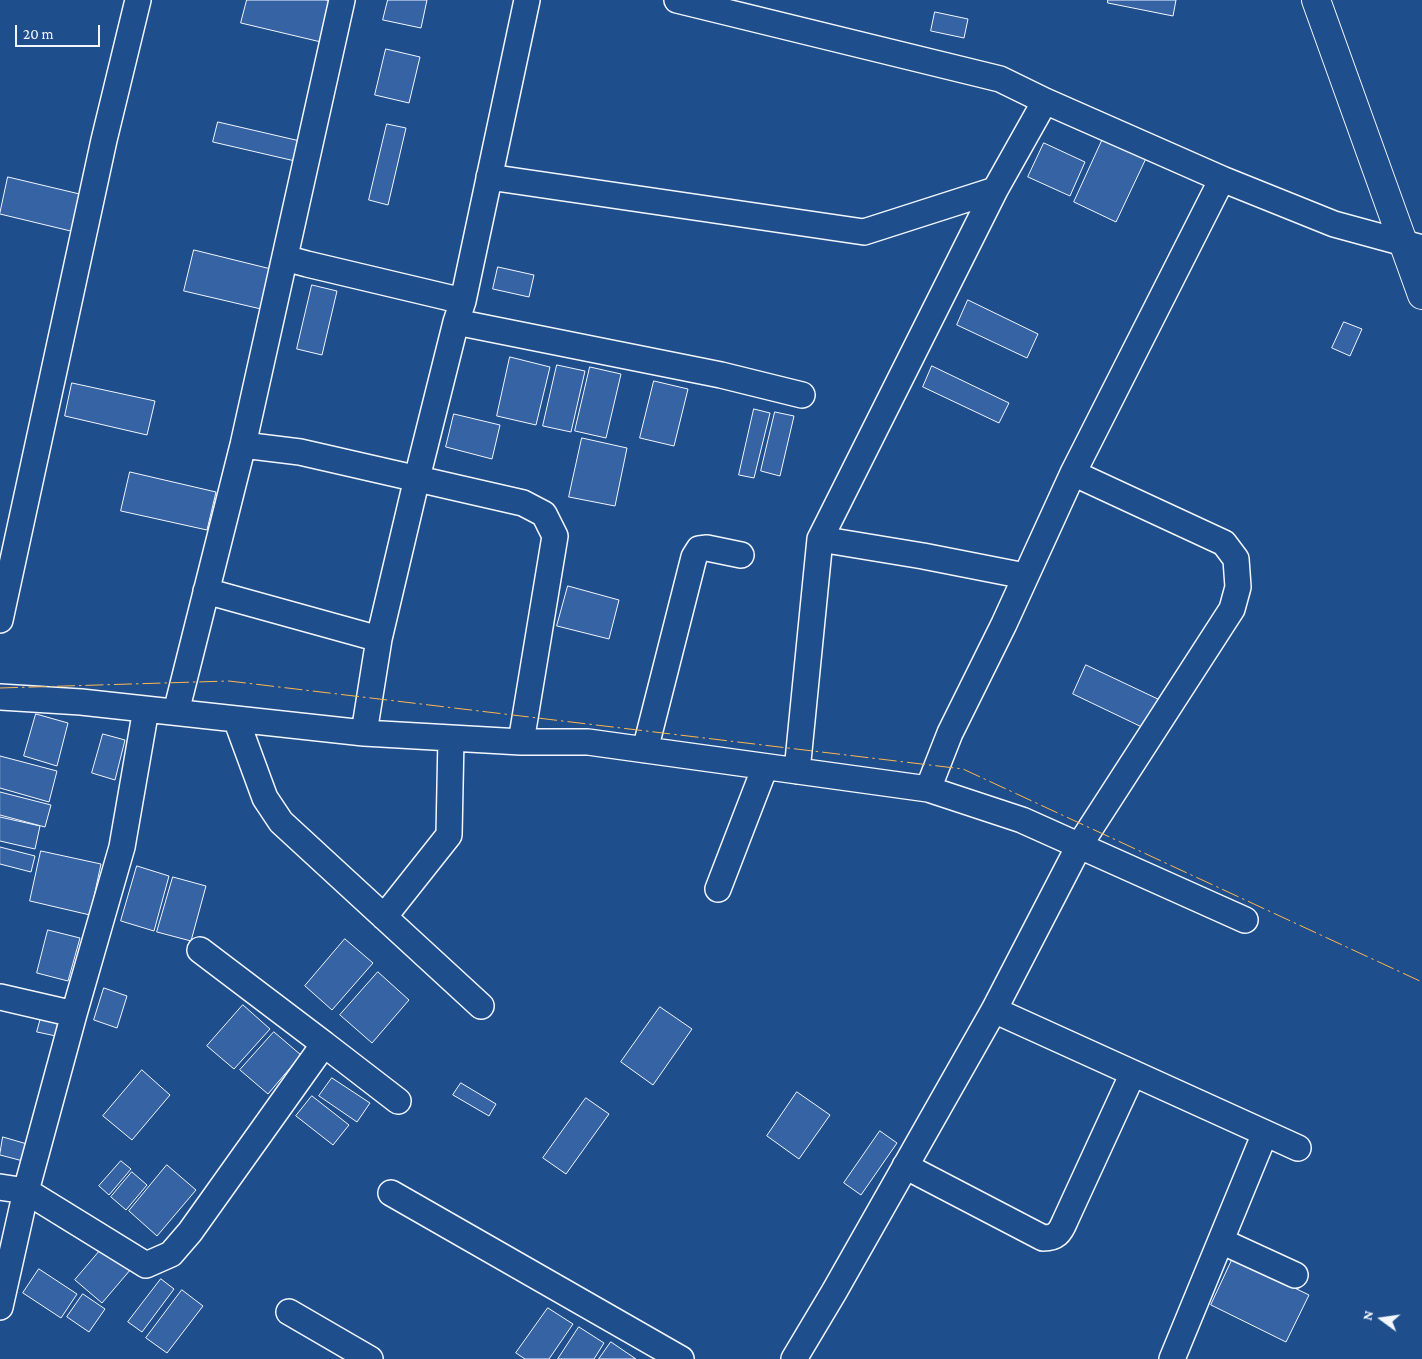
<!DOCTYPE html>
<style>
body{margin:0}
#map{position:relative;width:1422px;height:1359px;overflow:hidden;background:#1f4e8c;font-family:"Crimson Pro",serif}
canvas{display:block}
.north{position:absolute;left:1357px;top:1294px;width:50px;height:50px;-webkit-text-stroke:4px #1f4e8c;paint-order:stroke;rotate:284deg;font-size:14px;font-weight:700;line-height:20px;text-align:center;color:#f2f6ff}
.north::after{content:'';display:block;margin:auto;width:18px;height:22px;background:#f2f6ff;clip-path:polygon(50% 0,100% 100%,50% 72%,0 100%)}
.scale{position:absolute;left:15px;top:25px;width:85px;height:22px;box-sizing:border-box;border:2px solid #f2f6ff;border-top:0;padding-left:6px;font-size:15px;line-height:18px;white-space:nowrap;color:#f2f6ff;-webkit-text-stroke:4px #1f4e8c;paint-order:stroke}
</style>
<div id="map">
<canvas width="1422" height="1359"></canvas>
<div class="north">N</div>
<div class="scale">20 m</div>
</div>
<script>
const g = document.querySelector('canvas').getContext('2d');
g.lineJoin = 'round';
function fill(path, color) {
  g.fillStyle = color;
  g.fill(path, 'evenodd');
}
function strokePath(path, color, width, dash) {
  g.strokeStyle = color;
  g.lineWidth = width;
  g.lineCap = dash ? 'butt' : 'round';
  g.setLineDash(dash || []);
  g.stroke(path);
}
const building = new Path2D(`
 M247 0H325L331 1 321 42 241 23Z
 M388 0H427L421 28 383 20Z
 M1108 0H1176L1173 16 1108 3Z
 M935 12 968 19 964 38 931 31Z
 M386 49 420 57 409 103 375 95Z
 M218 122 300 141 295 161 213 142Z
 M387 124 406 128 388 205 369 200Z
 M1106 132 1149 152 1116 222 1074 202Z
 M1044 143 1085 162 1070 196 1028 177Z
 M8 177 88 196 79 233 0 214Z
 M194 250 271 269 261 309 184 291Z
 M498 267 534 275 529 297 493 289Z
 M312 285 337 291 322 355 297 349Z
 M968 300 1038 334 1027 358 957 325Z
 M1344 322 1362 329 1350 356 1332 348Z
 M510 357 550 367 536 425 497 416Z
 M557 365 585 371 571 432 543 426Z
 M932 366 1009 403 999 423 923 387Z
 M590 367 621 374 606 438 575 431Z
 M654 381 688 389 674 446 640 438Z
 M72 383 155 401 147 435 65 416Z
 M754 409 770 413 754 478 739 475Z
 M775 412 794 416 780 476 761 471Z
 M454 414 500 425 492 459 446 447Z
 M582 438 627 448 615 506 569 497Z
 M130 472 216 492 207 530 121 511Z
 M568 586 619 600 609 639 557 626Z
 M1086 665 1160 700 1146 729 1073 694Z
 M36 714 68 723 57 766 24 756Z
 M103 734 125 740 115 780 92 773Z
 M0 756 57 771 49 802 0 788Z
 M0 792 51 805 45 827 0 815Z
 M0 817 40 826 35 849 0 841Z
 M0 847 35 856 31 872 0 864Z
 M41 851 101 864 90 915 30 901Z
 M137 866 169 876 154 931 121 921Z
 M173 877 206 886 191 941 157 932Z
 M48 930 80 938 68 981 37 973Z
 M345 939 373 963 332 1010 305 986Z
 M378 972 409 1000 372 1043 340 1015Z
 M104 988 127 996 117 1028 94 1020Z
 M243 1005 270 1029 234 1069 207 1046Z
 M660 1007 692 1029 653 1085 621 1062Z
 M42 1014 60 1019 56 1036 37 1032Z
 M274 1032 301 1055 268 1094 240 1070Z
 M142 1070 170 1095 132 1140 103 1116Z
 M332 1078 370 1103 357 1122 319 1096Z
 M461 1083 496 1104 489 1116 453 1095Z
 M797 1092 830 1115 799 1159 767 1136Z
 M312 1096 349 1125 333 1145 296 1116Z
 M586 1098 609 1114 566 1174 543 1158Z
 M880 1131 897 1143 861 1195 844 1183Z
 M3 1137 27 1144 23 1161 0 1155Z
 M121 1161 131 1169 109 1195 99 1186Z
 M167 1165 196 1190 157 1236 129 1211Z
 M132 1172 147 1185 126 1210 111 1197Z
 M104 1246 131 1269 102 1303 75 1280Z
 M1233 1258 1309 1295 1286 1342 1211 1305Z
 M39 1269 77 1294 61 1318 23 1293Z
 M161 1279 174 1289 142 1332 128 1322Z
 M182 1290 203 1306 167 1353 146 1338Z
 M83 1294 105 1309 89 1332 67 1317Z
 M548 1308 573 1324 549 1359H525L516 1353Z
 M579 1327 604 1343 594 1359H558Z
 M611 1342 636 1359H599Z`);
const minor = new Path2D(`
 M677 0 1000 79 1045 101 1222 179 1334 224 1422 248
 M489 177 864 232 995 190
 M285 258 307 264 463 301
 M456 322 721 375 802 395
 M243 445 300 452 523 503 544 514 555 536 521 742
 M820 539 923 556 1025 576
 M206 591 379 639
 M0 620 104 140 138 0
 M0 697 81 702 364 733 521 742H588L928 789 950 733 1004 624 1073 473 1222 179
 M176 712 243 445 342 0
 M236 719 265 798 281 822 481 1006
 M364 733 379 639 417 478 456 322 463 301 527 0
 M645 750 694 557 699 549 707 548 741 555
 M797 771 820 539 995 190 1045 101
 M928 789 1022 820 1245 920
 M718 889 765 767
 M384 917 449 835 451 738
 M200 950 324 1044
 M0 997 74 1014
 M994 1010 1298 1148
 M905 1166 1043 1238C1056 1238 1060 1233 1065 1221L1133 1073
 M0 1187 26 1191 74 1014 122 847 146 709
 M391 1193 681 1359
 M1221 1241 1295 1275
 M0 1307 26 1191 146 1265 171 1254 190 1232 324 1044 398 1101
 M289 1312 370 1359
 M794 1359 834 1292 994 1010 1079 846 1232 609 1238 587 1236 559 1224 543 1073 473
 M1172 1359 1265 1133`);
const tertiary = new Path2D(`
 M1316 0 1422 295`);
const power = new Path2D(`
 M0 688 229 681 963 769 1422 982`);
fill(building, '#3563a3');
strokePath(building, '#f2f6ff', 1);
strokePath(minor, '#f2f6ff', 28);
strokePath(tertiary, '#f2f6ff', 30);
strokePath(minor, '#1f4e8c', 25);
strokePath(tertiary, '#1f4e8c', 28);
strokePath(power, '#ffb74d', 1, [18, 4, 2.5, 4]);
</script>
